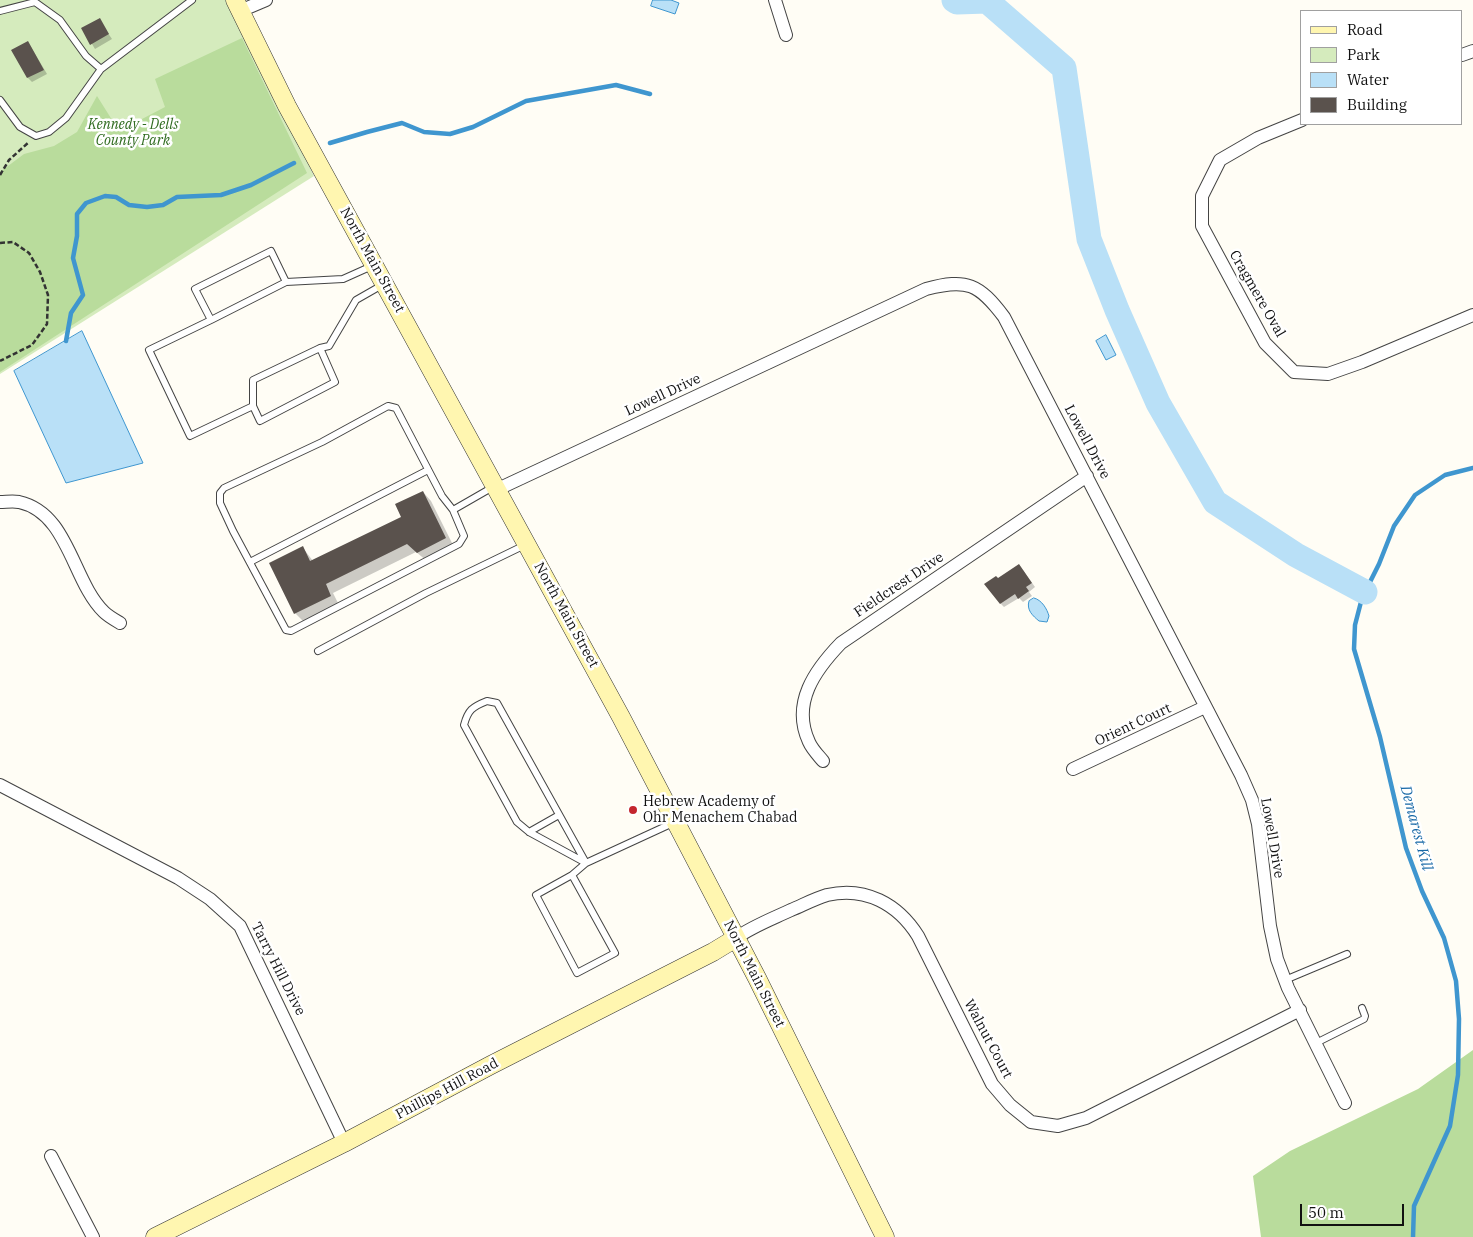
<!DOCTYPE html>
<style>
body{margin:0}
#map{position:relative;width:1473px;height:1237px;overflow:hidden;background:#fffdf5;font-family:"IBM Plex Serif",serif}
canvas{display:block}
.legend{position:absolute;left:1300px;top:10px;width:162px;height:115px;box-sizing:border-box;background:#fff;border:1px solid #a0a0a0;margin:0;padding:6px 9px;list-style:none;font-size:15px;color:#111}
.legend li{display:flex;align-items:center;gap:10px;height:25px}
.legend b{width:25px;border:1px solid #a0a0a0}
.scale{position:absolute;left:1300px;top:1204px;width:104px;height:22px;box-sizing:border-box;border:2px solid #111;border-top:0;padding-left:6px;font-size:15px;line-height:18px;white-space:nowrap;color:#111;-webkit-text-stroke:4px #fff;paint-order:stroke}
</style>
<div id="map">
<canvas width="1473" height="1237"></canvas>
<ul class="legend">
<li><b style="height:6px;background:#fff6b0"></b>Road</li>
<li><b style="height:14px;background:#d5ebbd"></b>Park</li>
<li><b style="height:14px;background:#b9e0f7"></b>Water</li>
<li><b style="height:14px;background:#5a524d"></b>Building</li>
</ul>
<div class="scale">50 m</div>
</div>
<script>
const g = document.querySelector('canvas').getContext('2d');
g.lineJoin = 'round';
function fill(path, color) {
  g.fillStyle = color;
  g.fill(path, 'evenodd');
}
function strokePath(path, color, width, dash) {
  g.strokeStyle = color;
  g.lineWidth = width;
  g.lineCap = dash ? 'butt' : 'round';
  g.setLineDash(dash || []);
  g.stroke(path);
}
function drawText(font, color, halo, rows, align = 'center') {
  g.font = font + ' "IBM Plex Serif",serif';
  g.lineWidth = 5;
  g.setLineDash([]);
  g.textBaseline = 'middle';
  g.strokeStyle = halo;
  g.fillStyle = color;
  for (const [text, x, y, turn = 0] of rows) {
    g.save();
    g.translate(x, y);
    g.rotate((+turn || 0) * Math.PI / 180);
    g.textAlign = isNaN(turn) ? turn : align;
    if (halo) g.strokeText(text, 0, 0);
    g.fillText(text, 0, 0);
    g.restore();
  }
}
const green = new Path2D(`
 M0 0H231L314 176 0 374Z`);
const forest = new Path2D(`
 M242 38 307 173 0 372V172L24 154 54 146 77 132 97 96 119 131 165 107 155 79Z
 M1473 1050V1237H1261L1253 1176 1290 1151 1418 1089Z`);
const water = new Path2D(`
 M653 0H671L679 3 675 14 651 6Z
 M82 331 143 463 66 483 14 371Z
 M1106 335 1116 355 1106 360 1096 341Z
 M1034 598C1042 600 1047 609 1049 616L1047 622 1039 621C1033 616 1026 610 1029 601Z`);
const shadow = new Path2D(`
 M99 20 112 39 95 49 83 29Z
 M28 43 31 47 47 74 32 82 28 78 13 50Z
 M423 492 431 501 454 547 427 561 416 552 333 593 339 605 304 622 295 613 303 548 313 561 403 517Z
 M1023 570 1035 587 1029 592 1032 596 1023 602 1019 598 1004 607 1001 604 998 580Z`);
const stream = new Path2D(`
 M330 143 367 132 402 123 424 132 450 134 473 127 526 101 616 85 650 94
 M66 341 71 313 83 295 73 258 77 236V214L86 203 105 196 116 197 129 205 147 207 163 205 177 197 221 195 251 185 294 163
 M1413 1237 1414 1206 1450 1126 1458 1075 1459 1019 1456 981 1444 938 1422 891 1406 848 1380 737 1354 649 1355 625 1362 598 1379 564 1394 526 1415 495 1445 475 1473 468`);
const river = new Path2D(`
 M954 0 957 2 987 1 1064 68 1089 239 1117 310 1158 403 1215 502 1296 555 1365 592`);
const building = new Path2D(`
 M100 18 109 34 90 45 81 28Z
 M28 41 44 70 27 78 11 50Z
 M423 491 446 538 417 553 407 544 326 584 331 596 294 614 269 563 303 546 310 561 401 517 395 504Z
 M1019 564 1032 583 1026 587 1029 591 1018 599 1015 594 1000 604 984 584 996 576 998 578Z`);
const path = new Path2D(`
 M0 175 9 160 29 142
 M0 243 13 242 29 253 40 272 48 295 47 324 32 345 0 361`);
const lane = new Path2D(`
 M0 11 35 2 60 20 86 56 101 69
 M0 100 20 127 36 136 49 132 66 118 101 69 192 0
 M372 266 343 279 286 282 271 251 195 289 211 320 149 350 190 436 253 406V380L320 348 329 346 356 300 384 284
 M211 320 286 282
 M253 406 260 421 335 382 320 348
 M453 510 464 536 459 544 291 631 286 630 233 531 220 503V493L224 488 322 442 388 406 396 408 442 496 453 510 493 487
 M250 562 428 470
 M318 651 426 593 525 545
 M487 701 497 703 586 863 529 832 517 822 464 725C468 710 472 707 487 701Z
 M529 832 559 815
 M572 875 536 895 577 973 615 953 572 875 586 863 675 822
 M1285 980 1347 954
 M1316 1043 1364 1019 1365 1016 1362 1008`);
const street = new Path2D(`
 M775 0 786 35
 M240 11 266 0
 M1462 55 1473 51
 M1302 120 1258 138 1220 160 1202 196V226L1265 343 1294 372 1328 374 1362 362 1473 315
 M498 489 926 289C967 278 979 284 1004 317L1241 775 1252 800 1258 824 1270 926 1277 959 1288 988 1345 1103
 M0 502C6 502 13 501 19 502 69 513 72 581 104 612 108 616 115 620 120 623
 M823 761C818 755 812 749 809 742 791 703 815 670 841 643L1087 476
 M1073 769 1205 707
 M0 785 178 878 210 899 240 926 344 1143
 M736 938C753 926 772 919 791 910 803 905 814 899 827 895 865 886 898 904 918 936L992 1084 1010 1105 1031 1122 1058 1126 1086 1118 1300 1010
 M51 1156 93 1237`);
const secondary = new Path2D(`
 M235 0 287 106 621 717 757 978 885 1237
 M155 1237 344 1143 491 1065 713 952 736 938`);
const markers = [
 [633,810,5,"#c4262e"]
];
const parkNames = [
 ["Kennedy - Dells",133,125],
 ["County Park",133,141]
];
const streetNames = [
 ["North Main Street",372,260,61],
 ["Cragmere Oval",1257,294,60],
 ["Lowell Drive",663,395,-25],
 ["Lowell Drive",1087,442,62],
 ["Fieldcrest Drive",899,585,-34],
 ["North Main Street",566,615,61],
 ["Orient Court",1133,725,-25],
 ["Lowell Drive",1272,838,80],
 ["Tarry Hill Drive",278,969,63],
 ["North Main Street",754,974,63],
 ["Walnut Court",988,1039,62],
 ["Phillips Hill Road",447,1089,-28]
];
const poiNames = [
 ["Hebrew Academy of",643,802],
 ["Ohr Menachem Chabad",643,818]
];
const waterNames = [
 ["Demarest Kill",1416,828,75]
];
fill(green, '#d5ebbd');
fill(forest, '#b9dc9c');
fill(water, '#b9e0f7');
strokePath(water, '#3f96cf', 1);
fill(shadow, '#0003');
strokePath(stream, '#3f96cf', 4.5);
strokePath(river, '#b9e0f7', 25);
fill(building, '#5a524d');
strokePath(lane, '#444', 8);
strokePath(street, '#444', 14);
strokePath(secondary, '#333', 19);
strokePath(path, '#333', 2.5, [5, 2.5]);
strokePath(lane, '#fff', 6);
strokePath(street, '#fff', 12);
strokePath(secondary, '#fff6b0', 18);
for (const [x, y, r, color] of markers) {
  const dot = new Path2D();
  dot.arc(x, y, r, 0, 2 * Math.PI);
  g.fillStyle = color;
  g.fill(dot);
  strokePath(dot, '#fff', 2);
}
drawText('italic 14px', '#2f6b1f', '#fff', parkNames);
drawText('14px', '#111', '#fff', streetNames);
drawText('14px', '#111', '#fff', poiNames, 'left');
drawText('italic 15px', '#1768a6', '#fff', waterNames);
</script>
